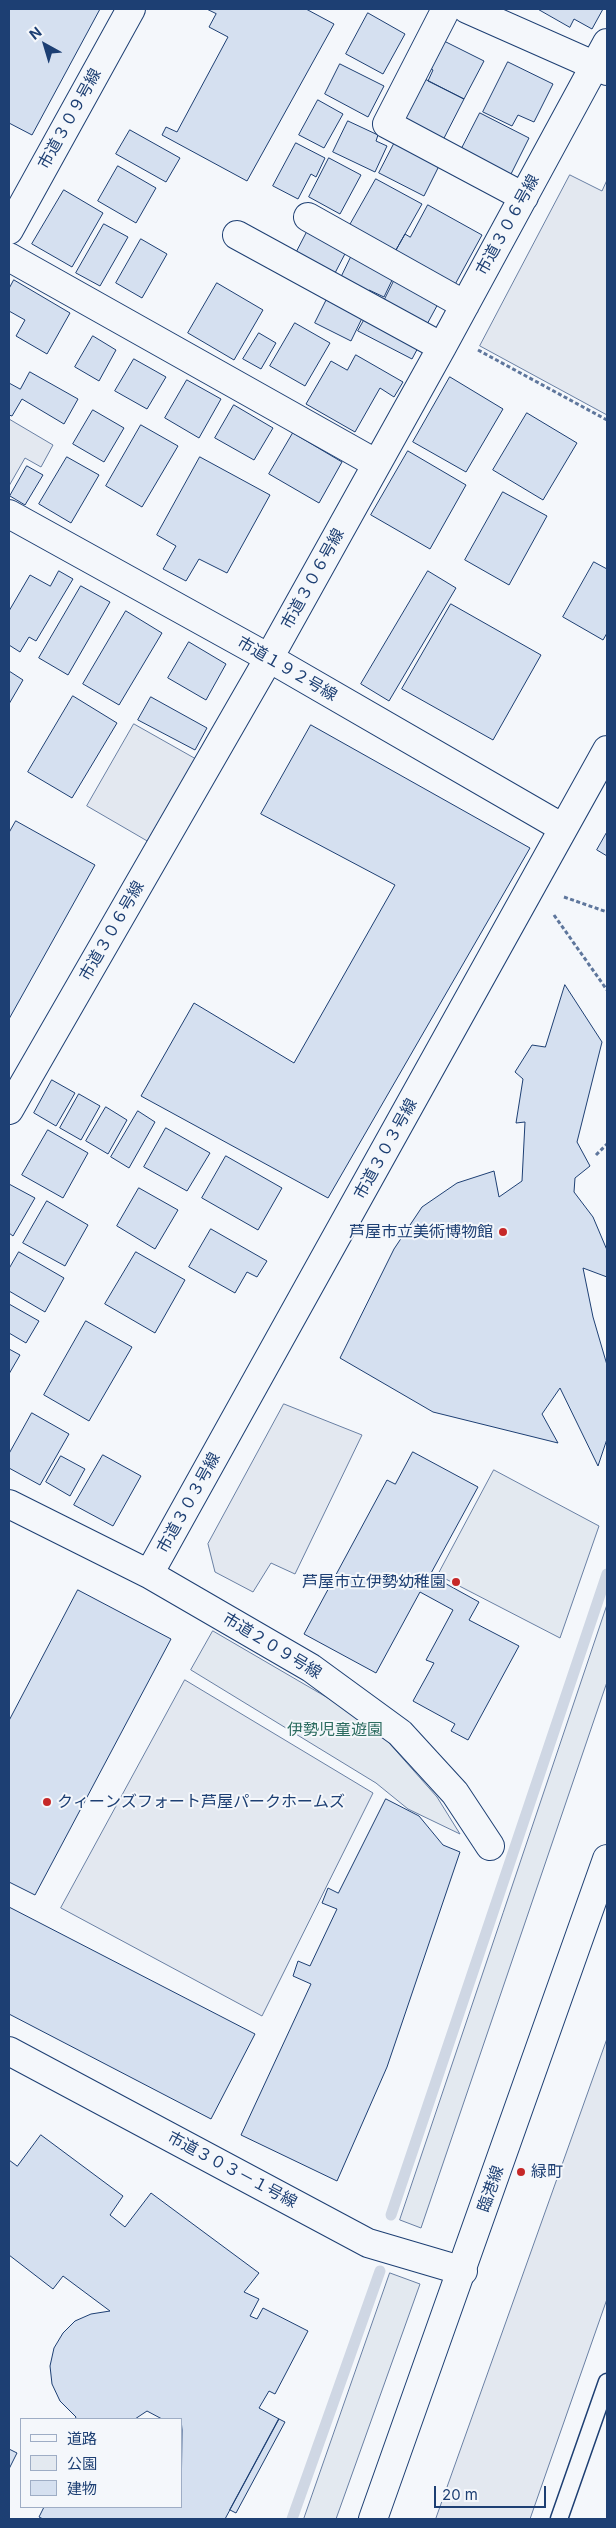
<!DOCTYPE html>
<meta charset="utf-8">
<style>
body{margin:0}
#map{position:relative;width:616px;height:2528px;overflow:hidden;background:#f4f7fb;font-family:Inter,"Noto Sans JP",sans-serif}
canvas{display:block}
.frame{position:absolute;inset:0;border:10px solid #1d3f73;pointer-events:none}
.legend{position:absolute;left:20px;top:2418px;width:162px;height:90px;box-sizing:border-box;background:#f4f7fb;border:1px solid #9eadc5;margin:0;padding:6px 9px;list-style:none;font-size:15px;color:#1d3f73}
.legend li{display:flex;align-items:center;gap:10px;height:25px}
.legend b{width:25px;border:1px solid #9eadc5}
.north{position:absolute;left:20px;top:20px;width:50px;height:50px;-webkit-text-stroke:4px #f4f7fb;paint-order:stroke;rotate:321deg;font-size:14px;font-weight:700;line-height:20px;text-align:center;color:#1d3f73}
.north::after{content:'';display:block;margin:auto;width:18px;height:22px;background:#1d3f73;clip-path:polygon(50% 0,100% 100%,50% 72%,0 100%)}
.scale{position:absolute;left:434px;top:2486px;width:112px;height:22px;box-sizing:border-box;border:2px solid #1d3f73;border-top:0;padding-left:6px;font-size:15px;line-height:18px;white-space:nowrap;color:#1d3f73;-webkit-text-stroke:4px #f4f7fb;paint-order:stroke}
</style>
<div id="map">
<canvas width="616" height="2528"></canvas>
<div class="frame"></div>
<ul class="legend">
<li><b style="height:6px;background:#f4f7fb"></b>道路</li>
<li><b style="height:14px;background:#e3e9f0"></b>公園</li>
<li><b style="height:14px;background:#d5e0f0"></b>建物</li>
</ul>
<div class="north">N</div>
<div class="scale">20 m</div>
</div>
<script>
const g = document.querySelector('canvas').getContext('2d');
g.lineJoin = 'round';
function fill(path, color) {
  g.fillStyle = color;
  g.fill(path, 'evenodd');
}
function strokePath(path, color, width, dash) {
  g.strokeStyle = color;
  g.lineWidth = width;
  g.lineCap = dash ? 'butt' : 'round';
  g.setLineDash(dash || []);
  g.stroke(path);
}
function drawText(font, color, halo, rows, align = 'center') {
  g.font = font + ' Inter,"Noto Sans JP",sans-serif';
  g.lineWidth = 4;
  g.setLineDash([]);
  g.textBaseline = 'middle';
  g.strokeStyle = halo;
  g.fillStyle = color;
  for (const [text, x, y, turn = 0] of rows) {
    g.save();
    g.translate(x, y);
    g.rotate((+turn || 0) * Math.PI / 180);
    g.textAlign = isNaN(turn) ? turn : align;
    if (halo) g.strokeText(text, 0, 0);
    g.fillText(text, 0, 0);
    g.restore();
  }
}
const green = new Path2D(`
 M494 1470 599 1526 560 1638 438 1575Z
 M607 1605V1682L421 2228 400 2220Z
 M213 1631 352 1712 382 1735 437 1797 460 1834 408 1809 376 1783 191 1670Z
 M390 2273 420 2284 336 2519H304Z`);
const parking = new Path2D(`
 M570 175 602 191 607 180V415L480 346Z
 M9 419 53 445 41 467 25 458 9 486Z
 M134 724 196 759 149 842 87 806Z
 M284 1404 362 1435 295 1574 271 1563 253 1592 215 1572 208 1544Z
 M185 1680 373 1793 262 2016 61 1908Z
 M607 2039V2299L530 2519H436Z`);
const stream = new Path2D(`
 M391 2215 607 1574
 M292 2519 380 2271`);
const building = new Path2D(`
 M9 9H100L32 135 9 123Z
 M207 9H306L334 24 247 181 162 135 166 127 177 132 228 37 209 27 216 14Z
 M538 9H603L592 29 574 19 570 27Z
 M368 13 405 34 383 74 346 54Z
 M442 40 484 61 464 99 428 81 433 70 428 67Z
 M508 62 553 84 534 122 518 115 512 126 483 112Z
 M340 64 384 86 368 117 325 94Z
 M421 77 464 99 441 144 399 122Z
 M318 100 343 114 324 148 299 135Z
 M480 113 529 138 510 176 460 152Z
 M348 121 378 135 376 141 387 146 375 172 333 152Z
 M130 130 180 158 166 182 116 154Z
 M396 140 441 162 424 196 379 173Z
 M296 143 325 158 316 177 311 174 298 199 273 186Z
 M329 158 361 175 340 214 309 197Z
 M118 166 156 188 136 223 98 201Z
 M376 179 422 204 392 257 346 232Z
 M64 190 103 213 72 267 32 244Z
 M428 205 482 235 452 290 392 257 405 234 410 237Z
 M104 224 128 237 100 286 76 273Z
 M308 230 347 250 335 273 317 264 293 259Z
 M141 239 167 254 142 298 116 283Z
 M352 255 394 276 384 297 369 290 365 298 338 284Z
 M395 279 439 302 425 328 382 305Z
 M14 280 70 313 47 354 16 336 25 320 9 311V289Z
 M217 283 263 310 234 360 188 333Z
 M329 295 365 312 351 341 315 323Z
 M367 315 420 344 412 359 358 331Z
 M295 323 330 343 305 386 270 366Z
 M259 333 276 343 261 369 243 359Z
 M93 336 116 350 99 381 75 367Z
 M356 355 403 382 394 397 380 388 355 432 306 404 331 361 347 370Z
 M134 359 166 377 147 409 115 391Z
 M30 372 78 399 64 424 22 399 12 416 9 415V383L20 389Z
 M450 377 503 409 466 472 413 442Z
 M187 380 221 399 199 438 165 418Z
 M234 405 273 428 254 460 215 438Z
 M93 410 124 428 104 462 73 444Z
 M527 413 577 443 543 500 493 470Z
 M141 425 178 446 142 507 106 486Z
 M293 433 342 462 319 503 269 474Z
 M408 451 466 485 430 549 371 515Z
 M67 457 99 475 71 523 39 504Z
 M200 457 270 495 227 573 199 559 186 581 163 569 176 546 157 535Z
 M27 466 43 475 25 505 10 496Z
 M503 492 547 516 509 585 465 560Z
 M594 562 607 569V633L603 640 563 617Z
 M59 571 73 579 36 641 29 637 20 652 9 645V611L30 575 50 586Z
 M428 571 456 588 389 701 361 684Z
 M81 586 110 602 68 675 39 658Z
 M451 604 541 655 493 740 402 689Z
 M126 611 162 633 119 705 83 684Z
 M189 642 226 664 206 700 168 678Z
 M9 671 23 680 9 704Z
 M73 696 117 723 72 798 28 772Z
 M151 697 207 728 195 750 138 720Z
 M311 725 530 848 328 1198 141 1096 194 1003 294 1063 395 885 261 814Z
 M16 821 95 865 9 1019V833Z
 M607 832V856L597 850Z
 M565 985 602 1042 577 1142 590 1166 575 1178 574 1192 593 1217 607 1250V1277L583 1268 593 1317 607 1365V1439L598 1466 560 1388 542 1414 558 1443 433 1412 340 1358 394 1249 422 1207 457 1183 494 1171 499 1197 522 1181 525 1122 516 1123 523 1079 515 1072 532 1045 545 1047Z
 M52 1080 75 1093 56 1126 34 1113Z
 M79 1094 100 1106 81 1140 60 1128Z
 M106 1107 127 1120 108 1154 86 1141Z
 M138 1111 155 1122 129 1168 111 1157Z
 M166 1128 210 1153 187 1191 144 1167Z
 M48 1130 88 1153 63 1198 22 1175Z
 M226 1156 282 1188 258 1230 202 1198Z
 M9 1184 35 1198 13 1236 9 1233Z
 M139 1188 178 1210 155 1249 117 1226Z
 M47 1201 88 1225 65 1266 23 1243Z
 M211 1229 267 1261 257 1277 247 1272 235 1293 189 1267Z
 M19 1252 64 1278 45 1312 9 1291V1269Z
 M136 1252 185 1280 155 1333 105 1304Z
 M9 1304 39 1321 26 1343 9 1333Z
 M86 1321 132 1347 89 1421 44 1395Z
 M9 1349 20 1355 9 1374Z
 M32 1413 69 1434 40 1485 9 1468V1454Z
 M413 1452 478 1487 430 1575 479 1602 469 1620 519 1646 468 1740 451 1731 455 1724 413 1701 434 1663 426 1660 453 1610 420 1592 376 1673 304 1634 387 1480 395 1484Z
 M103 1455 141 1476 113 1526 74 1505Z
 M61 1456 85 1469 70 1496 46 1482Z
 M78 1590 171 1639 35 1895 9 1882V1721Z
 M386 1799 419 1816 443 1845 460 1852 387 2067 337 2181 241 2135 311 1984 293 1976 298 1961 310 1966 337 1909 322 1903 328 1888 338 1893Z
 M9 1907 255 2034 211 2119 9 2014Z
 M41 2135 123 2196 110 2215 125 2227 151 2193 259 2273 244 2292 259 2299 250 2316 257 2319 263 2308 308 2331 275 2394 269 2391 259 2408 279 2419 225 2519H43L39 2517 44 2507H181L182 2430 181 2419H162L147 2411 135 2419H75L76 2417 60 2401 52 2384 50 2366 54 2348 63 2333 75 2321 91 2314 110 2311 63 2276 53 2289 9 2255V2160L17 2166Z
 M279 2419 285 2422 236 2513 230 2510Z
 M9 2449 17 2453 9 2469Z`);
const path = new Path2D(`
 M478 350 607 420
 M564 897 607 912
 M554 915 607 990
 M596 1155 607 1144`);
const service = new Path2D(`
 M559 2519 607 2382`);
const minor = new Path2D(`
 M446 9 387 124 524 197
 M467 9 607 71
 M308 217 465 305
 M9 230 131 9
 M237 235 442 347
 M9 257 377 464
 M9 514 269 658 563 828
 M9 1110 269 658 442 347 607 43
 M9 1504 149 1574 311 1668 400 1733 455 1793 490 1846
 M149 1574 607 750
 M9 2051 368 2243 463 2271`);
const tertiary = new Path2D(`
 M373 2519 607 1859`);
const markers = [
 [503,1232,5,"#c62828"],
 [456,1582,5,"#c62828"],
 [47,1802,5,"#c62828"],
 [521,2172,5,"#c62828"]
];
const streetNames = [
 ["市道３０９号線",70,119,-61],
 ["市道３０６号線",508,225,-61],
 ["市道３０６号線",313,579,-61],
 ["市道１９２号線",287,669,30],
 ["市道３０６号線",112,931,-60],
 ["市道３０３号線",386,1149,-61],
 ["市道３０３号線",189,1503,-61],
 ["市道２０９号線",272,1646,31],
 ["市道３０３－１号線",232,2170,28],
 ["臨港線",491,2189,-71]
];
const poiNames = [
 ["芦屋市立美術博物館",493,1232],
 ["芦屋市立伊勢幼稚園",446,1582],
 ["クィーンズフォート芦屋パークホームズ",57,1802,"left"],
 ["緑町",531,2172,"left"]
];
const parkNames = [
 ["伊勢児童遊園",335,1730]
];
fill(green, '#e3e9f0');
strokePath(green, '#687fa3', 1);
fill(parking, '#e3e8f0');
strokePath(parking, '#687fa3', 1);
strokePath(stream, '#cfd7e4', 11);
fill(building, '#d5e0f0');
strokePath(building, '#1d3f73', 1);
strokePath(service, '#1d3f73', 19);
strokePath(minor, '#1d3f73', 30);
strokePath(tertiary, '#1d3f73', 30);
strokePath(path, '#5e769c', 3, [4, 2.5]);
strokePath(service, '#f4f7fb', 16);
strokePath(minor, '#f4f7fb', 28);
strokePath(tertiary, '#f4f7fb', 28);
for (const [x, y, r, color] of markers) {
  const dot = new Path2D();
  dot.arc(x, y, r, 0, 2 * Math.PI);
  g.fillStyle = color;
  g.fill(dot);
  strokePath(dot, '#f4f7fb', 2);
}
drawText('16px', '#1d3f73', '#f4f7fb', streetNames);
drawText('16px', '#1d3f73', '#f4f7fb', poiNames, 'right');
drawText('16px', '#2c6c60', '#f4f7fb', parkNames);
</script>
